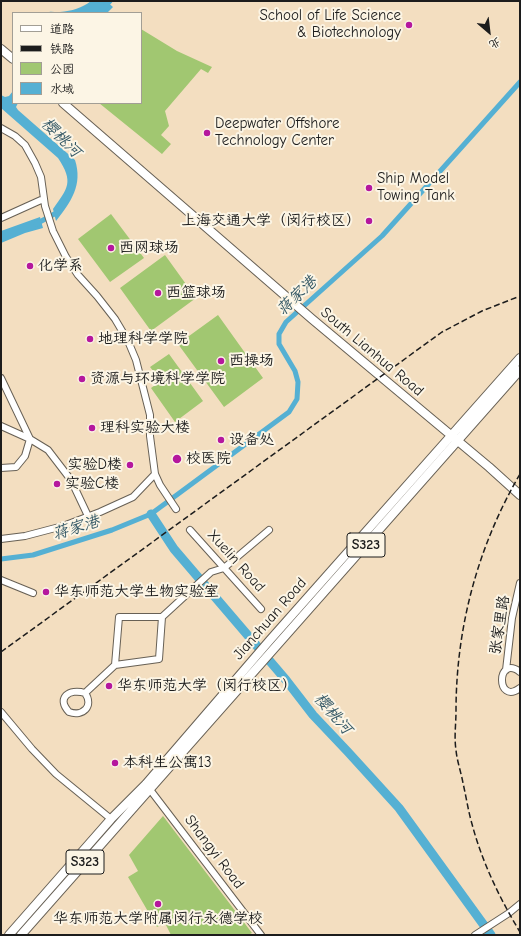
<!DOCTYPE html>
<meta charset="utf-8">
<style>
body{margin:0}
#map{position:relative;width:521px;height:936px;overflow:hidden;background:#f3dec0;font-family:"Comic Neue","LXGW WenKai TC",sans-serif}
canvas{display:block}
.frame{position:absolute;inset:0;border:2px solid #1c1c1c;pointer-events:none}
.legend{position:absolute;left:12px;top:12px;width:130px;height:92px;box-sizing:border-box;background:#fcf5e5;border:1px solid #a29e95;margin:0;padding:5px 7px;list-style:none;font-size:12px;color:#1c1c1c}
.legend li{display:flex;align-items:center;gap:8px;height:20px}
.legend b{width:20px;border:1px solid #a29e95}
.north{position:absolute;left:469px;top:12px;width:40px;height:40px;-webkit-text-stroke:3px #fcf5e5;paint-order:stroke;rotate:152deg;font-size:11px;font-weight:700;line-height:16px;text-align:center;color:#1c1c1c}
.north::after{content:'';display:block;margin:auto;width:14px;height:18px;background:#1c1c1c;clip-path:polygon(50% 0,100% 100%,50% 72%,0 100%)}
</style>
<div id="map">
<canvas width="521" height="936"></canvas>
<div class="frame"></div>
<ul class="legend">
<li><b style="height:5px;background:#fff"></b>道路</li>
<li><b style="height:5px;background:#1c1c1c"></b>铁路</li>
<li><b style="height:11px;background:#a1c771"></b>公园</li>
<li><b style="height:11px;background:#55b0d3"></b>水域</li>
</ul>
<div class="north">北</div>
</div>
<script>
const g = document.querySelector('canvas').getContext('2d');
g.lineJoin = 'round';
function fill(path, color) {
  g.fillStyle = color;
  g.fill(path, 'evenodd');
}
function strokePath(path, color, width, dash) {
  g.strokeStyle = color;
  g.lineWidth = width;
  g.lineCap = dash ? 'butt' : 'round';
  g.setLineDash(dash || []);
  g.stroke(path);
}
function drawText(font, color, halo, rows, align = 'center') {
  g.font = font + ' "Comic Neue","LXGW WenKai TC",sans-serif';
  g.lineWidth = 4;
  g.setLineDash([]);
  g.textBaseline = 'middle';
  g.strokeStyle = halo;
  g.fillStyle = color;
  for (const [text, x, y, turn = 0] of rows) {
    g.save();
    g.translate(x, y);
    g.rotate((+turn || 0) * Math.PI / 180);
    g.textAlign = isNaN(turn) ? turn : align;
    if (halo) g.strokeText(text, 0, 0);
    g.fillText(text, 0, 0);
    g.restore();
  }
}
const green = new Path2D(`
 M141 29 177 51 212 67 208 73 201 69 165 111 169 126 161 135 171 144 162 154 99 103H141Z
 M111 214 144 258 110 282 78 239Z
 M165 255 196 298 151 331 120 288Z
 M218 315 263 378 224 407 178 344Z
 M169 354 203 401 175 422 151 388 161 381 150 367Z
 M163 816 252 933 248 935H171L165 923 157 927 128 877 138 871 129 855Z`);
const water = new Path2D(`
 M91 1H106L113 7 107 13H47C51 10 55 13 60 12 72 11 82 8 91 1Z
 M13 91V103H18L16 107 18 110 75 160C83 185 71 202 56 221L53 209C68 188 74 182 58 158L1 108V95L5 97 9 96Z
 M40 217 43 228 25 233 1 243V231Z`);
const canal = new Path2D(`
 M99 13 110 1
 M36 224 58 212
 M1 559 33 555 112 530 151 514 289 412 297 399 298 382 295 371 279 344V334L286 322 382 236 520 82`);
const river = new Path2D(`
 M151 514 174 549 286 680 313 715 348 752 399 808 491 935`);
const minor = new Path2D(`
 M1 128 15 136 25 145 35 163 41 177 45 206 53 231 66 257 78 275 97 296 115 319 128 341 136 360 150 415V436L155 474 160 485 176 509
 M1 218 41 200
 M1 378 30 439 25 456 16 467 1 468
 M1 426 30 439 48 450 71 480 88 516
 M190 530 261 609
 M1 539 25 536 63 526 100 512 133 497 155 474
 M1 580 33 593
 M115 665 119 617H162L211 572 224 568 269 530
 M506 670 512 618 520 583
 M520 672C496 654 496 706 520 688
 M85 693C94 706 83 717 69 712 56 698 69 688 85 693L115 665 159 659 162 617
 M1 712 32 749 56 774 111 819
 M148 787 261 935
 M475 935 509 913 520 904`);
const major = new Path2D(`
 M1 49 13 59
 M63 103 312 319 489 467 520 495
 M9 935 111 819 146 784 270 640 520 358
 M21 935 520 370`);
const rail = new Path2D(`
 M520 474C478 546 456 627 456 711 456 724 454 737 456 750 457 761 461 772 463 783 466 796 468 810 472 824 482 862 500 899 520 932
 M1 652 442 332 482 311 520 296`);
const markers = [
 [409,25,4,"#b5179e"],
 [207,133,4,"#b5179e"],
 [369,188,4,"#b5179e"],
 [369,221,4,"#b5179e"],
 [111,248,4,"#b5179e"],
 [30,266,4,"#b5179e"],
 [158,293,4,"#b5179e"],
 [90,339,4,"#b5179e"],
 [221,361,4,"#b5179e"],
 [82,379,4,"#b5179e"],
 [92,428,4,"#b5179e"],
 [221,440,4,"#b5179e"],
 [177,459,5,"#b5179e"],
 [130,465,4,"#b5179e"],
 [57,484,4,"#b5179e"],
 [46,592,4,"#b5179e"],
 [109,686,4,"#b5179e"],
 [115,763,4,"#b5179e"],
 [158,904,4,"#b5179e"]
];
const shields = [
 [366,545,38],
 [85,862,38]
];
const shieldNames = [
 ["S323",366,545],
 ["S323",85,862]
];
const poiNames = [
 ["School of Life Science",401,16,"right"],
 ["& Biotechnology",401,33,"right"],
 ["Deepwater Offshore",215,124],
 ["Technology Center",215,141],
 ["Ship Model",377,179],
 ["Towing Tank",377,196],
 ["上海交通大学（闵行校区）",361,221,"right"],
 ["西网球场",119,248],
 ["化学系",38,266],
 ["西篮球场",166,293],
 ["地理科学学院",98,339],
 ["西操场",229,361],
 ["资源与环境科学学院",90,379],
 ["理科实验大楼",100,428],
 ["设备处",229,440],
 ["校医院",186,459],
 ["实验D楼",122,465,"right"],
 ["实验C楼",65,484],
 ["华东师范大学生物实验室",54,592],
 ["华东师范大学（闵行校区）",117,686],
 ["本科生公寓13",123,763],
 ["华东师范大学附属闵行永德学校",158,919,"center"]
];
const streetNames = [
 ["South Lianhua Road",372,352,40],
 ["Xuelin Road",236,561,48],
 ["Jianchuan Road",270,619,-49],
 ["张家里路",500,625,-81],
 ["Shangyi Road",214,852,53]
];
const waterNames = [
 ["樱桃河",61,138,45],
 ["蒋家港",297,296,-44],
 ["蒋家港",76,528,-17],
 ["樱桃河",333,714,49]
];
fill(green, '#a1c771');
fill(water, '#55b0d3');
strokePath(canal, '#55b0d3', 5);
strokePath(river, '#55b0d3', 9);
strokePath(minor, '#676055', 8);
strokePath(major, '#676055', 10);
strokePath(minor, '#fff', 6);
strokePath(major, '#fff', 8);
strokePath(rail, '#1c1c1c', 1.5, [6, 3]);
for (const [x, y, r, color] of markers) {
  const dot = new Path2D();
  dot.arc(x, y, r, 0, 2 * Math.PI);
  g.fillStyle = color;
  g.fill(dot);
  strokePath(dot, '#fcf5e5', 1.5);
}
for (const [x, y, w] of shields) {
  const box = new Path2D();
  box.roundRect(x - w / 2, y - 12, w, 24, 3);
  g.fillStyle = '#fcf5e5';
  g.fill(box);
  strokePath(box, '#1c1c1c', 1);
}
drawText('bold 14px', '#1c1c1c', null, shieldNames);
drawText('15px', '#1c1c1c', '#fcf5e5', poiNames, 'left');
drawText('15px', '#1c1c1c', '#fcf5e5', streetNames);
drawText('italic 16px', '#335765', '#fcf5e5', waterNames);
</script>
